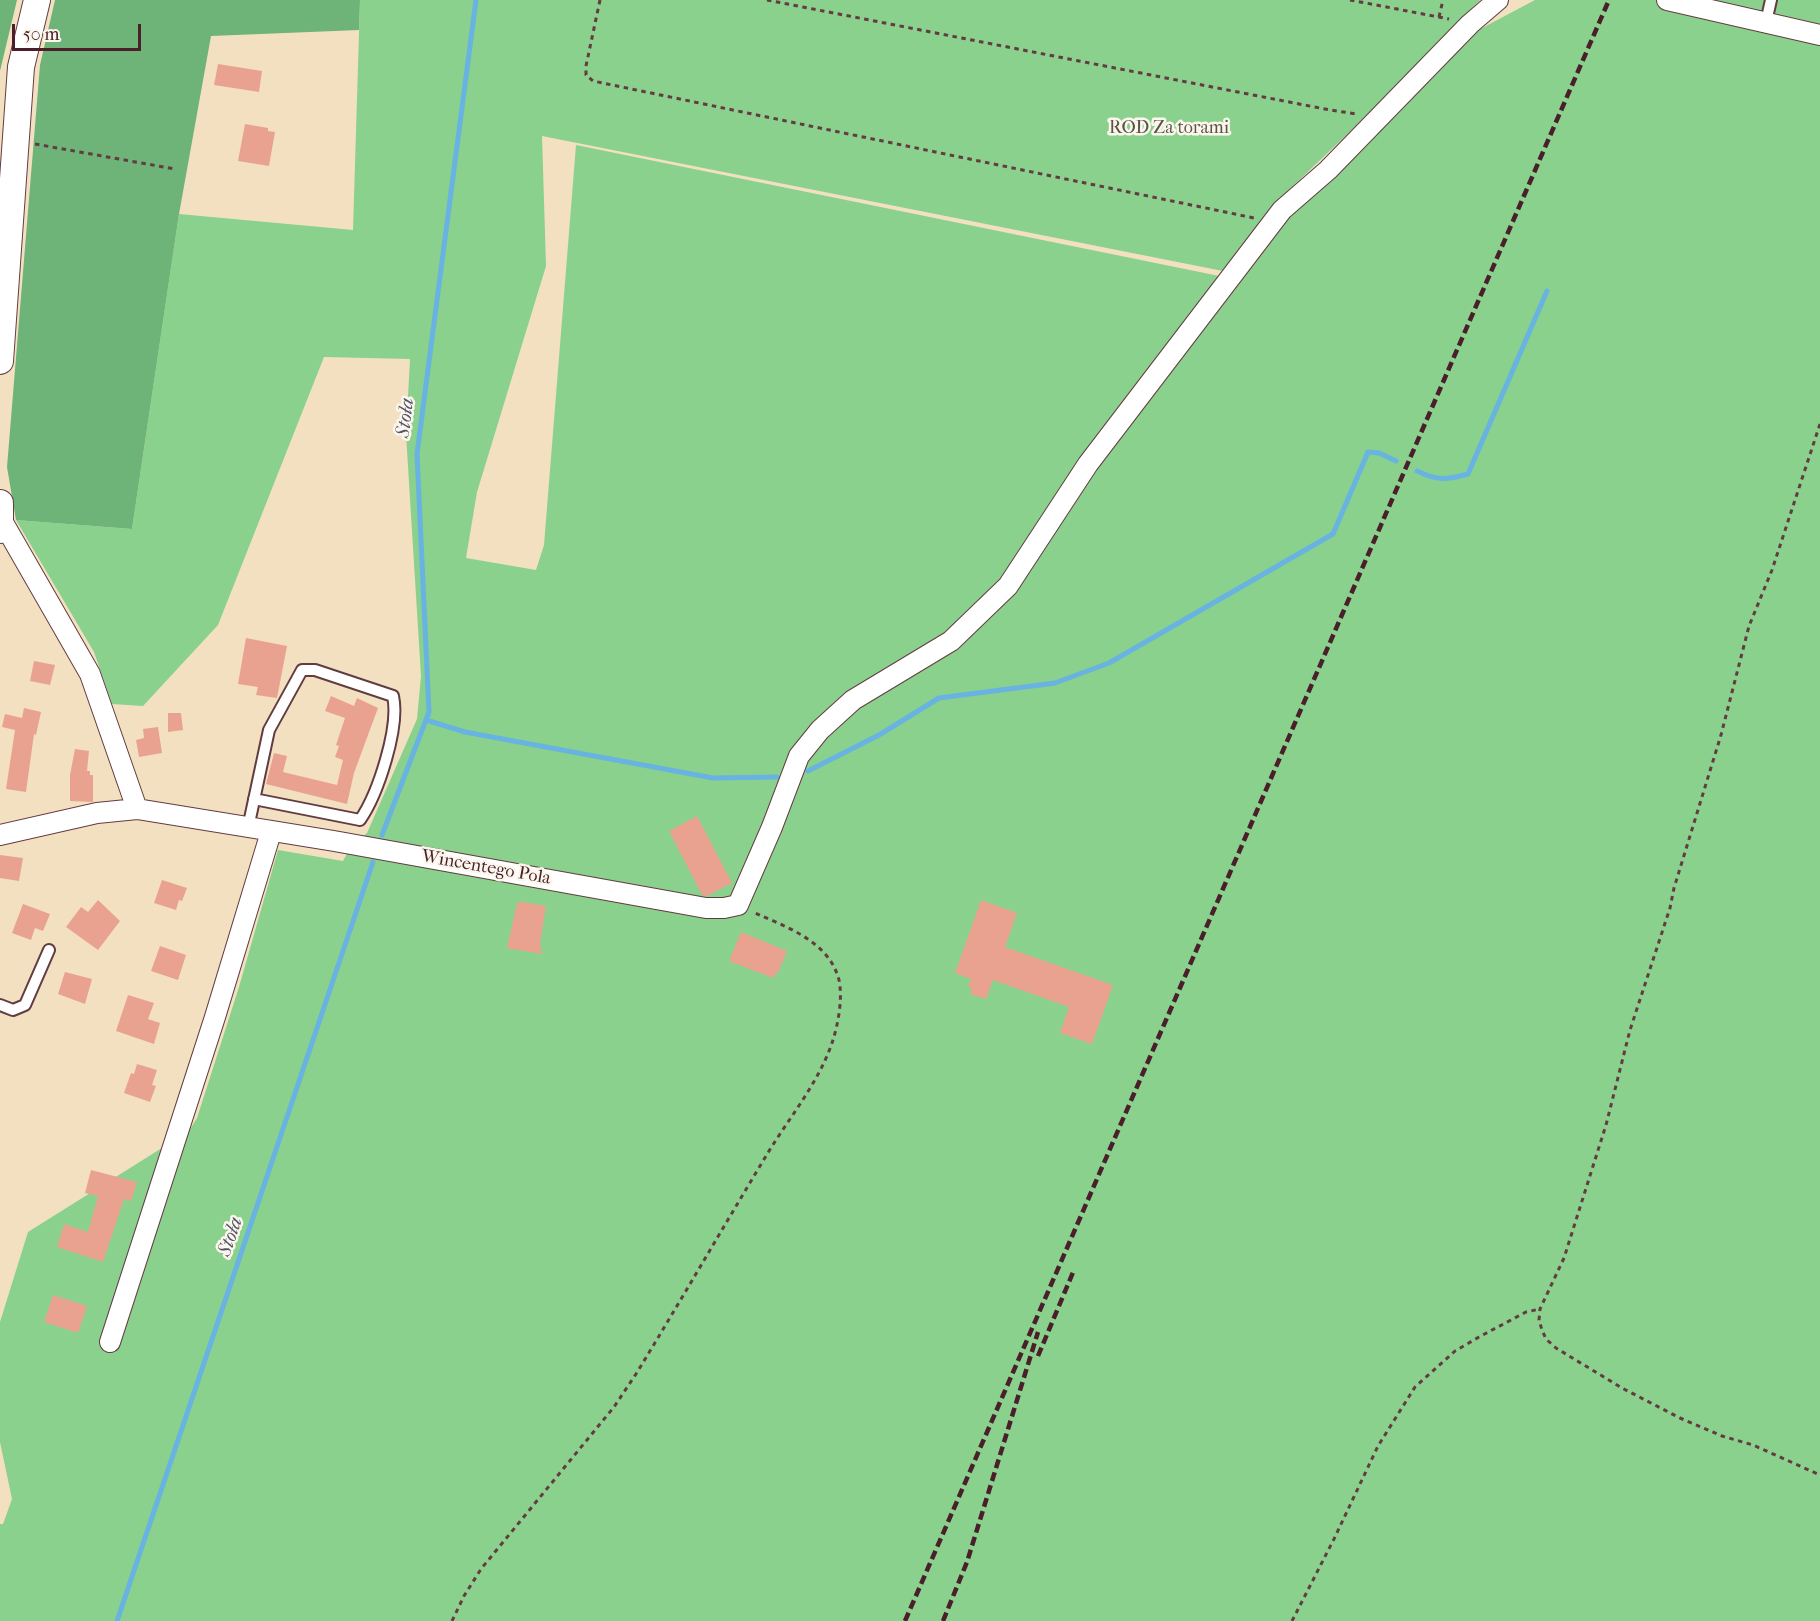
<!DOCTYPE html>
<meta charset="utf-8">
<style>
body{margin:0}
#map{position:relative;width:1820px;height:1621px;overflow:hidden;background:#f2e0c1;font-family:"IM FELL French Canon",serif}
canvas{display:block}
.scale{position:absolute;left:12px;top:24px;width:129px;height:27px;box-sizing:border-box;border:3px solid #4a1f2b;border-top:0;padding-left:8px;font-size:18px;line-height:21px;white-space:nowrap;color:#4a1f2b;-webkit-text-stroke:4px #fbf7ec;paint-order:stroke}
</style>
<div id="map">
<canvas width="1820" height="1621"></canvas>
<div class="scale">50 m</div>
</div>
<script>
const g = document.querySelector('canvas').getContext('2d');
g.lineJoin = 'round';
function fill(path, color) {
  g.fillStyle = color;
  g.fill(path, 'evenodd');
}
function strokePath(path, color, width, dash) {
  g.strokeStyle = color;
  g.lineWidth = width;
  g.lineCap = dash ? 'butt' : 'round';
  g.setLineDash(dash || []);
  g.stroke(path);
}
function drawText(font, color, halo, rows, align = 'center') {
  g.font = font + ' "IM FELL French Canon",serif';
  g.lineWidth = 5;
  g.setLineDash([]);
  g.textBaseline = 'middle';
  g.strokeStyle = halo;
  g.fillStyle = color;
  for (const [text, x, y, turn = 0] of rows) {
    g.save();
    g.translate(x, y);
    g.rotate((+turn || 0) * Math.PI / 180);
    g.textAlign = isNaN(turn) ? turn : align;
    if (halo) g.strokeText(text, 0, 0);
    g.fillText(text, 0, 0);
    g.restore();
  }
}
const green = new Path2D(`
 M360 0H1480L1361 121 1272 206 1223 271 542 136 546 266 477 492 466 558 536 570 544 545 576 145 1234 279 1316 183 1452 44 1535 0H1820V1621H0V1524H3L12 1499 0 1442V1322L28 1232 189 1131 197 1118 239 987 278 850 343 861 350 848 367 833 417 719 421 676 406 434 410 359 324 357 218 625 143 706 112 704 94 652 16 520 132 529 179 214 353 230Z`);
const forest = new Path2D(`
 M0 0H17L0 71Z
 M55 0H360L359 30 211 36 179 214 132 529 16 520 7 467 40 65Z`);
const stream = new Path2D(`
 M1417 471C1438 481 1446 480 1468 474L1547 291
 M426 720 465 732 713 778 777 777
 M808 771 879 735 939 698 1055 683 1109 663 1333 534 1368 452 1379 453 1396 461
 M382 835 429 712 417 454 476 0
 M117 1621 373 862`);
const building = new Path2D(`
 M218 64 262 71 259 92 214 85Z
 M245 124 268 128V131L275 132 269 166 238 161Z
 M246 638 287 646 277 698 256 695 258 687 238 684Z
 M34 661 55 665 50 685 30 681Z
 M331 696 354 706 357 698 378 708 354 773 347 804 266 784 274 753 287 756 283 772 337 785 343 760 335 757 339 746 336 745 345 718 325 711Z
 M24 708 41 712 36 735 34 734 26 792 6 789 15 730 2 727 5 714 22 718Z
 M168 713H181L183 730 168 732Z
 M158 727 162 753 139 757 136 740 144 738 143 729Z
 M75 749 89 751 87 771H90V775H93V802L70 801V775Z
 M697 816 732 883 707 896 702 895 669 831Z
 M0 855 23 858 19 881 0 878Z
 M162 880 187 888 182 901 179 900 176 910 154 903Z
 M98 900 120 921 98 950 66 927 81 907 88 912Z
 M981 900 1017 913 1005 947 1113 985 1092 1044 1060 1033 1069 1007 993 980 986 999 970 994 972 989 968 987 971 979 955 973Z
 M522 902 546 906 540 944 542 954 507 948 517 903Z
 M23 904 50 914 43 931 35 928 31 940 12 933Z
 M741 932 787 951 778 973H776L773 978 729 961Z
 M160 946 186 955 178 980 151 971Z
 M65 972 92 979 85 1004 58 994Z
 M128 995 154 1003 148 1019 160 1023 154 1044 116 1031Z
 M137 1064 157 1070 152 1085 156 1086 150 1102 124 1093 131 1073 134 1074Z
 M91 1170 137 1182 131 1201 124 1199 103 1262 57 1247 64 1224 88 1232 98 1196 85 1193Z
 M53 1295 87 1306 78 1333 44 1322Z`);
const path = new Path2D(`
 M600 0 586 66V75L593 81 1254 218
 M767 0 1330 110 1357 114
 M1350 0 1449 19
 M1439 17 1443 0
 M35 144 175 169
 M1820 424 1772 570 1749 626 1721 735 1674 888 1670 908 1630 1030 1606 1125 1564 1258 1540 1309 1539 1320 1542 1330 1546 1339 1556 1348 1622 1388 1680 1418 1722 1436 1753 1445 1820 1475
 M452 1621 464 1596 481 1569 614 1407 636 1374C680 1302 722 1229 766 1156 788 1119 818 1084 832 1043 838 1025 843 999 839 980 829 941 786 927 753 912
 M1292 1621 1334 1539 1378 1446 1415 1387 1455 1351 1479 1337 1526 1312 1540 1309`);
const service = new Path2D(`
 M1766 22 1771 0
 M248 828 269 730 302 670H315L393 696C400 727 378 794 360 820L254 799
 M0 1005 13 1010 25 1005 49 950`);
const minor = new Path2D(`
 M1667 0 1820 35
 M1 519 90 674 137 809
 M0 835 97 813 137 809 334 841 706 908H724L738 905 772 827 799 756 820 730 853 700 951 641 1008 586 1088 464 1282 210 1328 170 1470 24 1498 0
 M110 1342 215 1017 271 832`);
const tertiary = new Path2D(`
 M0 361 21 67 37 0
 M0 503V530`);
const rail = new Path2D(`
 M1038 1356 1074 1270
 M905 1621 1609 0
 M943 1621 967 1562 1038 1332`);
const parkNames = [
 ["ROD Za torami",1169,129]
];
const streetNames = [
 ["Wincentego Pola",486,868,10]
];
const waterNames = [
 ["Stoła",406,418,-83],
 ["Stoła",231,1237,-71]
];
fill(green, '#89d18d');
fill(forest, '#6eb378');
strokePath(stream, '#68b3e1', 5);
fill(building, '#eaa290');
strokePath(service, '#633c42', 14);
strokePath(minor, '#633c42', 22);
strokePath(tertiary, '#633c42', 28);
strokePath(path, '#633c42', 3, [4.5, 4.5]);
strokePath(service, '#fff', 10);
strokePath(minor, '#fff', 20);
strokePath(tertiary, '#fff', 26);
strokePath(rail, '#4a1f2b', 4.5, [9, 4.5]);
drawText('18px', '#5d5448', '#fbf7ec', parkNames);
drawText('18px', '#4a1f2b', '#fbf7ec', streetNames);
drawText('italic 20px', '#54536b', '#fbf7ec', waterNames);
</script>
